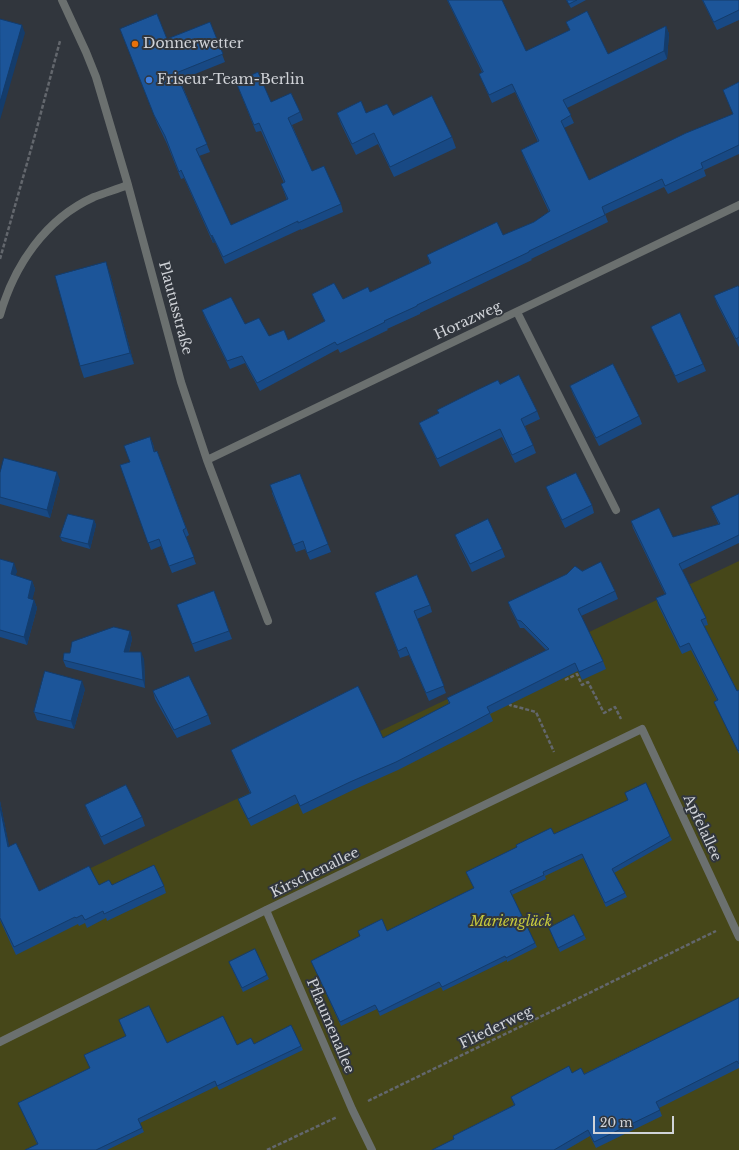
<!DOCTYPE html>
<meta charset="utf-8">
<style>
body{margin:0}
#map{position:relative;width:739px;height:1150px;overflow:hidden;background:#31363d;font-family:"Libre Baskerville",serif}
canvas{display:block}
.scale{position:absolute;left:593px;top:1116px;width:81px;height:18px;box-sizing:border-box;border:2px solid #d0d3d8;border-top:0;padding-left:5px;font-size:12px;line-height:14px;white-space:nowrap;color:#d0d3d8;-webkit-text-stroke:3px #31363d;paint-order:stroke}
</style>
<div id="map">
<canvas width="739" height="1150"></canvas>
<div class="scale">20 m</div>
</div>
<script>
const g = document.querySelector('canvas').getContext('2d');
g.lineJoin = 'round';
function fill(path, color) {
  g.fillStyle = color;
  g.fill(path, 'evenodd');
}
function strokePath(path, color, width, dash) {
  g.strokeStyle = color;
  g.lineWidth = width;
  g.lineCap = dash ? 'butt' : 'round';
  g.setLineDash(dash || []);
  g.stroke(path);
}
function drawText(font, color, halo, rows, align = 'center') {
  g.font = font + ' "Libre Baskerville",serif';
  g.lineWidth = 4;
  g.setLineDash([]);
  g.textBaseline = 'middle';
  g.strokeStyle = halo;
  g.fillStyle = color;
  for (const [text, x, y, turn = 0] of rows) {
    g.save();
    g.translate(x, y);
    g.rotate((+turn || 0) * Math.PI / 180);
    g.textAlign = isNaN(turn) ? turn : align;
    if (halo) g.strokeText(text, 0, 0);
    g.fillText(text, 0, 0);
    g.restore();
  }
}
const green = new Path2D(`
 M739 561V1150H0V911Z`);
const path = new Path2D(`
 M0 259 35 135 60 41
 M565 680 577 674 582 685 588 682 604 713 615 707 621 719
 M509 703 510 705 536 712 554 752
 M368 1101 716 931
 M267 1150 337 1117`);
const lane = new Path2D(`
 M517 312 616 510
 M266 910 352 1109 372 1150
 M0 1042 266 910 642 729 739 937`);
const street = new Path2D(`
 M62 0 86 52 96 77 128 185 181 382 207 460 268 621
 M0 315C14 266 45 219 94 197 105 193 117 189 128 185
 M207 460 739 205`);
const wall = new Path2D(`
 M447 0H502L526 51 570 30 566 22 608 54 666 26 669 34 667 59 567 108 574 123 564 128 589 180 733 114 723 90 739 82V154L704 170 706 176 668 194 664 187 605 214 608 222 531 259 532 260 420 313V314L387 329 388 330 340 353 338 349 260 391 245 363 230 369 205 318 202 310 245 324 269 336 288 340 325 322 315 301 312 294 343 299 370 292 430 264 427 255 503 235 534 222 549 212 524 158 521 150 538 142 515 92 492 103 482 81 479 74 482 72Z
 M566 0H586L571 8Z
 M702 0H739V20L717 30Z
 M210 22 225 62 180 80 210 152 199 156 231 225 287 200 281 184 284 183 261 131 256 132 236 82 271 102 300 112 303 120 292 125 312 171 341 204 343 212 301 230V229L225 264 215 242 213 243 184 178 181 179 167 144 157 123 120 29 167 39Z
 M337 113H366L393 115 452 137 456 148 394 177 378 144 356 155 341 124Z
 M110 274 134 364 84 378 80 366Z
 M739 287V347L717 304 714 296Z
 M651 327 703 364 706 371 678 383 654 334Z
 M500 384 537 411 540 419 525 426 533 445 536 453 515 463 502 437 440 467 422 430 419 423 439 413 437 410Z
 M570 386 639 416 642 424 599 446 573 394Z
 M150 437 153 444 155 452 157 451 189 535 186 537 196 564 172 573 161 546 151 550 120 465 130 462Z
 M0 473 60 480 50 518 0 504Z
 M300 474 331 552 310 560 305 549 296 552 272 493Z
 M546 487 592 505 594 513 565 528 549 495Z
 M739 494V543L682 570 706 618 708 625 704 626 737 691 739 690V754L717 708 714 702 717 700 691 650 682 654 658 605 656 598 665 594 633 528 631 521 673 537 719 525 711 507Z
 M94 520 96 525 90 549 62 541 60 537Z
 M455 535 502 549 505 557 472 572 458 543Z
 M0 559 17 571 15 576 32 581 35 589 32 599 34 600 37 608 27 645 0 637Z
 M214 591 232 639 195 652 177 605Z
 M615 591 618 599 581 616 603 661 606 669 582 680 578 671 490 714 493 721 465 736 398 770 353 790 303 814 298 803 251 826 241 807 238 799 250 793 234 758 231 750 383 738 449 704 447 698 546 650 524 628H520L511 610 508 602Z
 M375 593 430 605 432 612 417 619 446 693 429 701 409 655 400 658Z
 M130 631 132 639 129 652 144 659 145 688 66 667 63 660 70 653Z
 M85 689 74 729 37 720 34 712Z
 M153 691 208 715 211 724 177 738 155 699Z
 M625 793 670 836 672 840 614 873 625 893 627 897 606 907 583 858 545 876 546 879 512 895 537 947 507 962V960L443 991 441 987 380 1016 377 1009 341 1026 311 961 360 936 358 931H387L474 888 466 872 554 834 628 800Z
 M0 801 9 847 39 891 99 885 164 886 166 893 107 921 106 918 87 928 85 923 79 926 78 924 16 955 0 920Z
 M85 805 142 817 145 826 104 845 88 813Z
 M549 928 584 935 586 939 560 952Z
 M229 962 267 975 269 979 243 992Z
 M739 998V1068L659 1108 662 1116 596 1148 590 1136 566 1150H432L454 1140 453 1136 514 1105 511 1097 572 1073 584 1074Z
 M119 1020 167 1043 237 1045 254 1044 301 1046 303 1050 219 1090 217 1086 140 1123 144 1132 107 1150H25L37 1144 18 1103 90 1068 84 1055 126 1036Z`);
const shadedWall = new Path2D(`
 M22 25 25 33 0 120V102Z
 M666 26 669 34 667 59 664 51Z
 M212 235 215 242 213 243 211 236Z
 M106 262 110 274 134 364 130 353Z
 M150 437 153 444 156 459 154 452Z
 M57 472 60 480 50 518 47 510Z
 M94 520 96 525 90 549 88 544Z
 M14 563 17 571 14 582 11 574Z
 M32 581 35 589 31 606 28 598Z
 M34 600 37 608 27 645 24 637Z
 M130 631 132 639 127 659 124 652Z
 M141 652 144 659 145 688 143 680Z
 M82 681 85 689 74 729 71 721Z
 M0 801 11 855 8 847 0 807Z`);
const building = new Path2D(`
 M448 0H502L526 51 570 30 566 22 587 11 608 54 666 26 664 51 563 100 571 115 561 121 589 180 686 133 733 114 723 90 739 82V145L701 163 703 168 665 186 662 179 602 207 605 215 529 251V252L417 305V306L384 321 385 322 337 345 335 342 257 383 242 356 227 361 202 310 231 297 245 324 259 318 269 336 284 330 288 340 325 321 312 294 334 283 343 299 368 287 370 292 431 263 427 255 497 222 503 235 534 222 550 211 521 150 539 141 512 84 489 95 479 74 483 72Z
 M567 0H577L569 4Z
 M703 0H739V10L714 22Z
 M157 14 167 39 210 22 223 54 176 73 207 144 196 149 231 225 288 199 281 184 285 182 259 123 254 125 236 82 258 72 271 102 291 93 300 112 288 118 312 171 324 166 341 204 298 223V221L223 257 212 235 211 236 181 170 179 172 165 136 154 115 120 29Z
 M0 19 22 25 0 102Z
 M432 96 452 137 390 167 374 133 352 144 337 113 361 101 366 113 387 104 393 115Z
 M106 262 130 353 80 366 55 276Z
 M738 286 739 287V337L736 339 714 296Z
 M680 313 703 364 675 376 651 327Z
 M613 364 639 416 596 438 570 386Z
 M519 375 537 411 521 419 533 445 512 455 500 429 437 459 419 423 439 413 437 410 477 390 498 380 500 384Z
 M150 437 154 452 157 451 186 528 183 530 194 557 169 566 159 539 148 543 120 465 130 462 124 446Z
 M4 458 57 472 47 510 0 497V473Z
 M576 473 592 505 562 520 546 487Z
 M300 474 328 544 307 553 303 541 293 545 270 485Z
 M739 494V535L679 564 706 618 701 620 737 691 739 690V750L738 751 714 702 718 700 689 643 680 647 656 598 666 594 631 521 659 508 673 537 720 524 711 507Z
 M68 514 94 520 88 544 60 537Z
 M488 519 502 549 470 564 455 535Z
 M0 559 14 563 11 574 32 581 28 598 34 600 24 637 0 630Z
 M601 562 615 591 578 609 603 661 579 672 575 663 487 707 490 713 462 728 396 762 350 782 300 806 295 795 248 819 238 799 251 793 231 750 358 686 383 738 450 703 447 698 549 649 521 621 517 620 508 602 567 574 575 566 582 571Z
 M417 575 430 605 414 611 444 686 426 693 406 647 398 651 375 593Z
 M214 591 229 631 192 644 177 605Z
 M114 627 130 631 124 652H141L143 680 63 660 64 653H70L72 642Z
 M45 671 82 681 71 721 34 712Z
 M189 676 208 715 174 730 153 691Z
 M646 783 670 836 612 869 625 893 605 903 582 854 543 872 544 875 510 891 535 943 506 958 505 956 442 987 439 982 379 1012 375 1005 340 1022 311 961 360 936 358 931 382 919 387 931 474 888 466 872 517 847 516 845 551 828 554 834 628 800 625 793Z
 M126 785 142 817 101 837 85 805Z
 M0 807 8 847 16 843 39 891 89 866 99 885 109 880 112 885 154 865 164 886 104 914 103 911 85 920 82 915 76 918 75 917 14 947 0 918Z
 M574 915 584 935 558 948 549 928Z
 M255 949 267 975 242 988 229 962Z
 M739 998V1064L737 1061 656 1102 660 1110 594 1142 588 1130 554 1150H432L454 1139 453 1136 515 1105 511 1097 569 1066 572 1073 581 1068 584 1074Z
 M149 1006 167 1043 223 1016 237 1045 251 1038 254 1044 291 1025 301 1046 217 1086 215 1081 138 1119 142 1128 96 1150H25L38 1144 18 1103 90 1068 84 1055 126 1036 119 1020Z`);
const markers = [
 [135,44,4,"#e8710a"],
 [149,80,4,"#3f7fe0"]
];
const poiNames = [
 ["Donnerwetter",143,44],
 ["Friseur-Team-Berlin",157,80]
];
const streetNames = [
 ["Plautusstraße",175,308,75],
 ["Horazweg",468,321,-25],
 ["Apfelallee",702,828,65],
 ["Kirschenallee",315,873,-26],
 ["Pflaumenallee",330,1026,67],
 ["Fliederweg",496,1028,-26]
];
const parkNames = [
 ["Marienglück",511,922]
];
fill(green, '#464719');
strokePath(path, '#63676d', 2.5, [4, 2]);
strokePath(lane, '#6b706f', 8);
strokePath(street, '#6b706f', 8);
fill(wall, '#184984');
fill(shadedWall, '#143c6b');
fill(building, '#1c5599');
strokePath(building, '#143c6b', 1);
for (const [x, y, r, color] of markers) {
  const dot = new Path2D();
  dot.arc(x, y, r, 0, 2 * Math.PI);
  g.fillStyle = color;
  g.fill(dot);
  strokePath(dot, '#31363d', 1.5);
}
drawText('14px', '#d0d3d8', '#31363d', poiNames, 'left');
drawText('14px', '#d0d3d8', '#31363d', streetNames);
drawText('italic 14px', '#c6c83c', '#31363d', parkNames);
</script>
